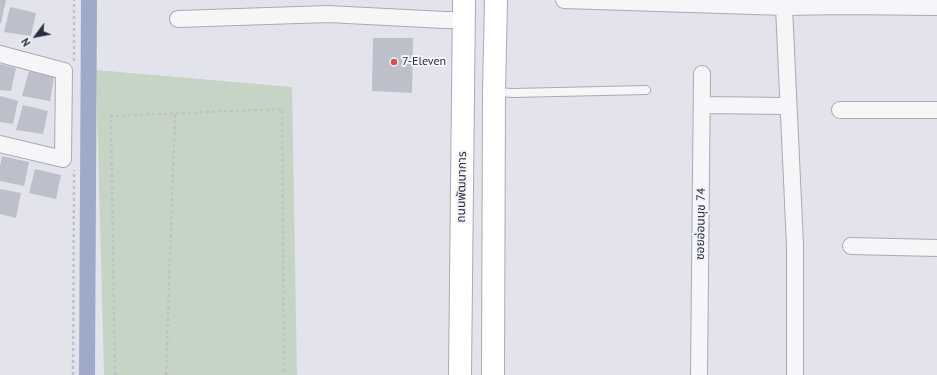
<!DOCTYPE html>
<meta charset="utf-8">
<style>
body{margin:0}
#map{position:relative;width:937px;height:375px;overflow:hidden;background:#e3e4eb;font-family:"PT Sans",sans-serif}
canvas{display:block}
.north{position:absolute;left:16px;top:16px;width:40px;height:40px;-webkit-text-stroke:3px #f3f4f8;paint-order:stroke;rotate:238deg;font-size:11px;font-weight:700;line-height:16px;text-align:center;color:#2b2e42}
.north::after{content:'';display:block;margin:auto;width:14px;height:18px;background:#2b2e42;clip-path:polygon(50% 0,100% 100%,50% 72%,0 100%)}
</style>
<div id="map">
<canvas width="937" height="375"></canvas>
<div class="north">N</div>
</div>
<script>
const g = document.querySelector('canvas').getContext('2d');
g.lineJoin = 'round';
function fill(path, color) {
  g.fillStyle = color;
  g.fill(path, 'evenodd');
}
function strokePath(path, color, width, dash) {
  g.strokeStyle = color;
  g.lineWidth = width;
  g.lineCap = dash ? 'butt' : 'round';
  g.setLineDash(dash || []);
  g.stroke(path);
}
function drawText(font, color, halo, rows, align = 'center') {
  g.font = font + ' "PT Sans","Noto Sans Thai",sans-serif';
  g.lineWidth = 4;
  g.setLineDash([]);
  g.textBaseline = 'middle';
  g.strokeStyle = halo;
  g.fillStyle = color;
  for (const [text, x, y, turn = 0] of rows) {
    g.save();
    g.translate(x, y);
    g.rotate((+turn || 0) * Math.PI / 180);
    g.textAlign = isNaN(turn) ? turn : align;
    if (halo) g.strokeText(text, 0, 0);
    g.fillText(text, 0, 0);
    g.restore();
  }
}
const green = new Path2D(`
 M96 70 292 87 297 375H104Z`);
const canal = new Path2D(`
 M87 375 89 0`);
const building = new Path2D(`
 M0 0H6L1 23H0Z
 M10 7 36 13 31 36 4 32Z
 M373 38H413L412 93 372 91Z
 M0 64 16 68 11 91 0 90Z
 M29 71 54 77 50 101 22 96Z
 M0 96 18 101 13 124 0 122Z
 M23 105 48 111 43 134 16 130Z
 M2 156 29 162 24 186 0 181V167Z
 M35 169 61 175 56 199 29 193Z
 M0 189 21 193 16 218 0 214Z`);
const path = new Path2D(`
 M74 61V0
 M73 375 74 170
 M115 375 111 116 282 109 284 375
 M166 375 175 113`);
const lane = new Path2D(`
 M495 92 513 93 646 90`);
const street = new Path2D(`
 M564 0 784 7 843 6 937 7
 M784 7 795 245V375
 M178 19 328 14 445 20H464
 M0 54 64 71 63 159 0 144
 M702 105 788 106
 M840 110H937
 M851 246 937 248
 M699 375 702 74`);
const secondary = new Path2D(`
 M460 375 464 0
 M493 375 494 92 496 0`);
const markers = [
 [394,62,4,"#cb584d"]
];
const poiNames = [
 ["7-Eleven",402,62]
];
const streetNames = [
 ["ถนนพัฒนาการ",462,187,-89],
 ["ซอยอ่อนนุช 74",701,224,-89]
];
fill(green, '#c5d4c4');
strokePath(canal, '#9faac9', 16);
fill(building, '#bdbfca');
strokePath(lane, '#a8aab5', 10);
strokePath(street, '#a8aab5', 18);
strokePath(secondary, '#a8aab5', 24);
strokePath(path, '#c1c2c9', 2.5, [3, 3]);
strokePath(lane, '#f6f6f9', 8);
strokePath(street, '#f6f6f9', 16);
strokePath(secondary, '#fff', 22);
for (const [x, y, r, color] of markers) {
  const dot = new Path2D();
  dot.arc(x, y, r, 0, 2 * Math.PI);
  g.fillStyle = color;
  g.fill(dot);
  strokePath(dot, '#f3f4f8', 1.5);
}
drawText('12px', '#2b2e42', '#f3f4f8', poiNames, 'left');
drawText('12px', '#2b2e42', '#f3f4f8', streetNames);
</script>
